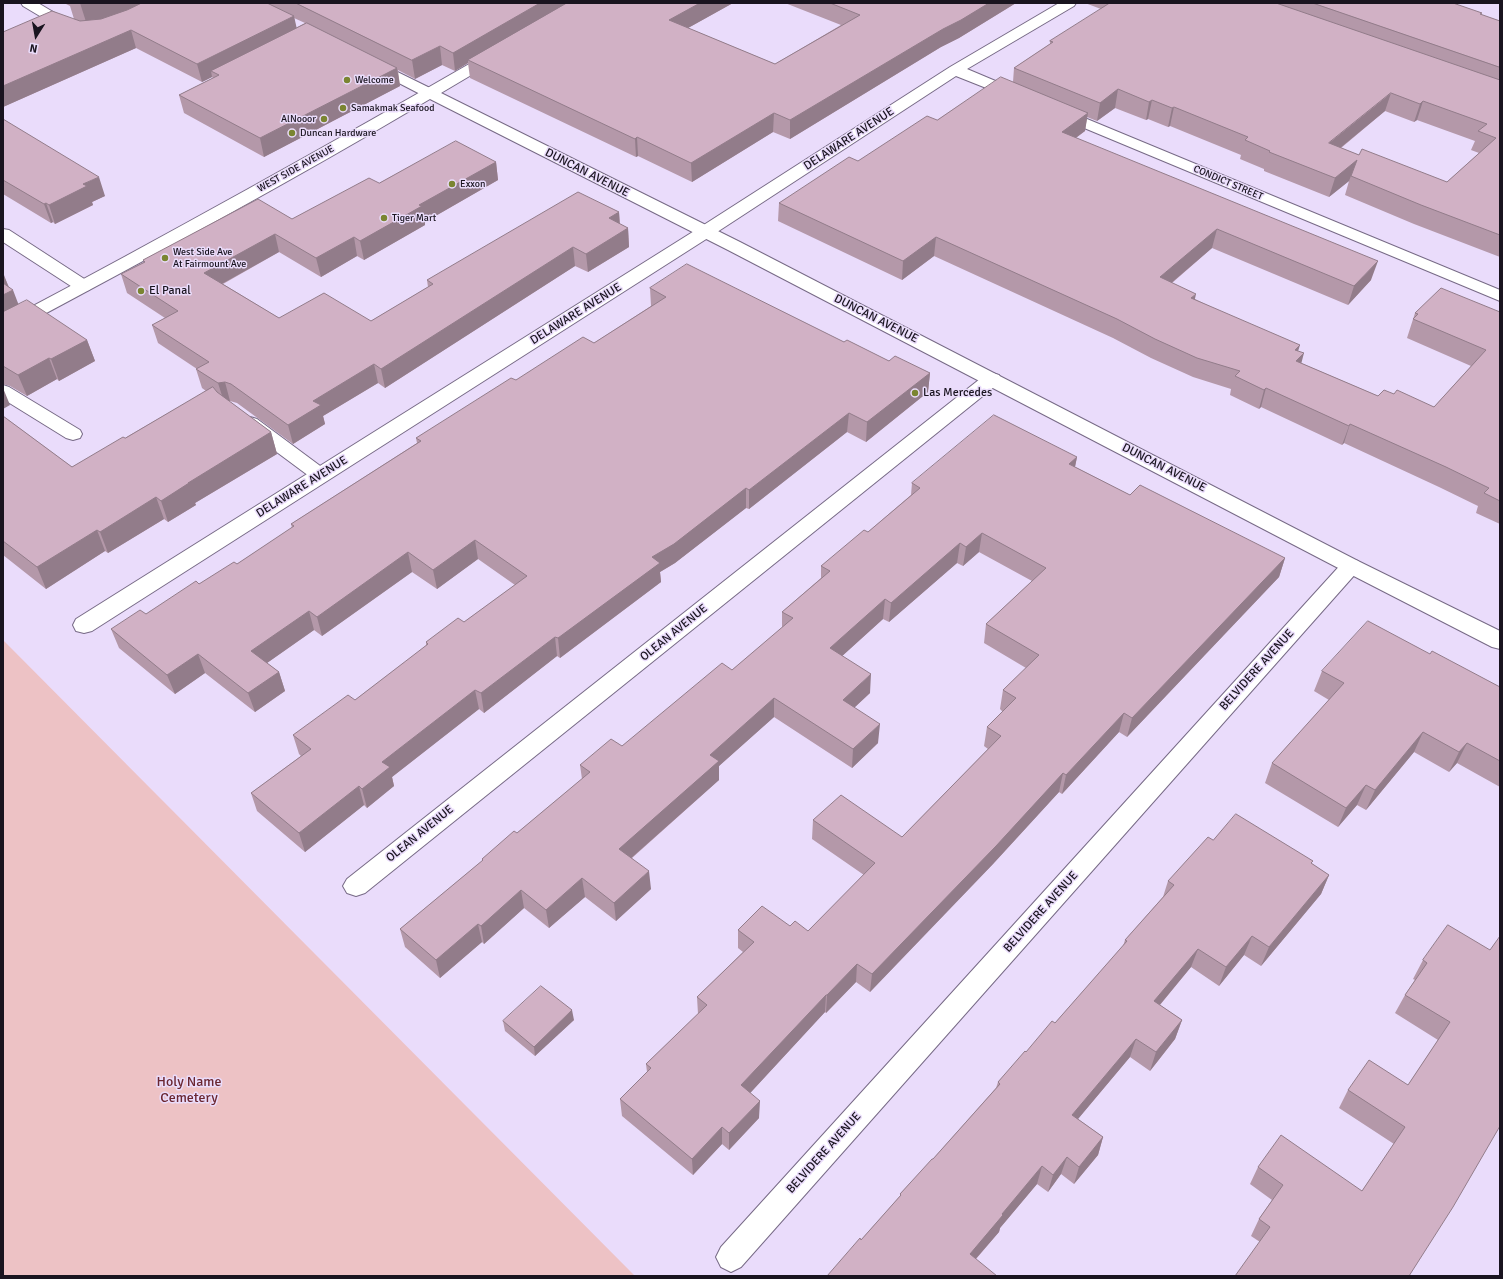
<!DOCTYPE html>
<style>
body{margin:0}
#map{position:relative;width:1503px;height:1279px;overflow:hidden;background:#eadcfb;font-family:Signika,sans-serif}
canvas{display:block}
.frame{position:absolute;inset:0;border:4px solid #19141f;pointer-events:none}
.north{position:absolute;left:16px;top:16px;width:40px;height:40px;-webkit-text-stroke:3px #eadcfb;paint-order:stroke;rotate:191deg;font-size:11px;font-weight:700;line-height:16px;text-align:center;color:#19141f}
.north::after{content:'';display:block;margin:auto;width:14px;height:18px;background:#19141f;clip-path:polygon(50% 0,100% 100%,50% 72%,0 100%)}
</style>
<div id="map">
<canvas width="1503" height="1279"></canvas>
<div class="frame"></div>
<div class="north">N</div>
</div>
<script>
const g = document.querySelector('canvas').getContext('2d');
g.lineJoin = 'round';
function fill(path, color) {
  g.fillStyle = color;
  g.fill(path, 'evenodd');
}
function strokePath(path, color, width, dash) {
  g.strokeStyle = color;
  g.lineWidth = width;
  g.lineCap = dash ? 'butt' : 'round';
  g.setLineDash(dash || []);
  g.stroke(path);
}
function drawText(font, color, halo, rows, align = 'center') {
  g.font = font + ' Signika,sans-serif';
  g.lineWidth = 3;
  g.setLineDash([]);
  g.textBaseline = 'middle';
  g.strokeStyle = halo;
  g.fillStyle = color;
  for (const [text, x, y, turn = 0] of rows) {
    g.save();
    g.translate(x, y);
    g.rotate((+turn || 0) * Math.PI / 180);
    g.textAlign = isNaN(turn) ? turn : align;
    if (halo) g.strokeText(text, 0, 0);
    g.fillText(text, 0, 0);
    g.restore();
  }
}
const green = new Path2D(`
 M3 640 635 1276H3Z`);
const service = new Path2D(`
 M21 3H38L75 25 77 28 75 31 70 32 65 31 23 6Z
 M3 385 9 387 80 430 82 434 80 438 73 440 66 438 3 399Z
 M250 417 257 419 327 471 330 475 327 479 320 481 313 479 243 427 241 423 243 419Z`);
const minor = new Path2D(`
 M1059 3H1076L1074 6 967 69 1024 93 1027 96 1024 99 1019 101 1014 99 956 76 711 236 92 631 84 633 76 631 73 625 76 619 699 228 950 67Z
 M1058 107 1500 290V301L1053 115 1050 112 1053 109Z
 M992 373 999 375 1001 379 999 383 365 893 356 896 347 893 343 886 347 879 985 375Z
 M1351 559 1358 561 1362 566 1358 571 741 1267 731 1272 721 1267 716 1257 721 1247 1344 561Z`);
const tertiary = new Path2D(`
 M373 60 434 90 437 93 434 96 429 98 424 96 368 67 366 64 368 61Z
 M3 229 9 230 89 282 92 286 89 290 83 291 77 290 3 242Z`);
const secondary = new Path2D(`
 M495 51 500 52 502 55 500 58 441 93 740 242 1358 561 1500 631V649L1492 647 1344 571 728 250 430 99C292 181 151 257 9 333L3 335V322C167 235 329 145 490 52Z`);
const wall = new Path2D(`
 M64 3H733L688 28 775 64 841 25 785 3H1016L959 38 941 47 790 139 773 132 692 182 638 156 636 157 470 78 468 63 455 71 442 65 415 79 398 70 400 86 264 157 184 113 179 95 213 78 212 77 202 82 136 48 3 107V32L74 19 70 6ZM294 18 305 23 296 28Z
 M1085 3H1453L1481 15 1500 21V257L1414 224 1345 195 1349 181 1329 197 1264 171V169L1240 159 1241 155 1170 126 1168 127 1148 119 1146 120 1115 108 1097 121 1087 117 1085 131 1076 138 1371 280 1348 305 1212 248 1172 283 1195 299 1298 351 1301 363 1378 396 1394 394 1434 407 1471 366 1407 338 1415 313 1500 312V524L1476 513 1478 506 1439 487 1344 443 1342 445 1261 407 1259 409 1230 395 1231 389 1193 377 1151 358 1113 338 934 256 902 280 778 221 779 203 858 161 937 120 1013 82 1014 68 1050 44V41L1101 9ZM1385 111 1414 122 1417 120 1475 141 1471 150 1479 153 1447 182 1359 155 1341 148Z
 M3 119 105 196 92 202 93 205 55 224 53 222 51 223 3 194Z
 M496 162 498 180 425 222V225L364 260 357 256 321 277 279 252 223 284 279 318 371 321 428 287 427 280 619 212 620 224 628 228 629 247 588 272 575 266 385 388 378 383 323 416 325 424 293 444 237 403 230 401H229L271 432 277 454 195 503 196 505 168 522 164 519 108 553 105 551 46 589 3 555V416L72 467 125 438 206 391 202 388 196 369H197L158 343 152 325 165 318 127 293 121 274 144 262 143 260 292 219 379 183Z
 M3 274 9 287 18 304 87 340 95 361 59 381 57 379 27 396 10 386 3 384Z
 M650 288 844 342 889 361 930 373 928 392 866 442 847 432 749 509 746 508 675 563 660 572 661 582 560 658 557 656 484 713 479 709 392 777 394 786 367 808 364 805 305 852 257 811 251 793 301 756 299 754 293 735 355 700 426 646V642L464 622 515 585 478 559 437 589 412 572 322 636 314 630 267 663 279 672 285 691 255 712 205 673 175 694 119 648 111 629 146 614 199 584 237 564 292 528 291 524 417 443 416 438 516 380 594 343 651 306Z
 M1077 457 1075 467 1130 495 1285 558 1279 577 1127 737 1119 732 1062 794 1059 792 993 864 870 992 856 982 826 1013 825 1012 750 1093 759 1118 729 1150 722 1144 693 1175 622 1116 620 1099 647 1072 646 1064 698 1014 697 997 743 952 738 948V930L790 926 808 931 864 875 812 839 813 820 902 837 988 749 984 746 987 727 1003 712 1000 709 1003 690 1026 668 984 643 986 624 1032 581 979 552 963 566 957 563 889 622 883 619 842 656 870 693 854 708 878 743 852 768 774 717 719 766V780L632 858 651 889 616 921 585 897 549 928 524 908 484 944 482 942 440 978 405 947 400 929 482 861V859L517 833 582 779 580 765 622 746 732 670 782 628V612L821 578V566L868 532 911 495 912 483Z
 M1430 654 1500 687V787L1457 763 1449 772 1414 752 1366 810 1357 805 1338 827 1265 783 1272 763 1329 700 1314 691 1322 671Z
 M1213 840 1312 864 1329 875 1321 894 1261 966 1244 955 1219 986 1191 967 1160 1005 1182 1020 1175 1039 1150 1071 1130 1057 1078 1119 1103 1137 1098 1155 1074 1184 1061 1174 1048 1192 1037 1184 1000 1228 999 1232 976 1259 861 1240 900 1196V1194L933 1159 996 1088 998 1082 1055 1023 1123 946 1125 940 1163 897 1168 881Z
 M1448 925 1500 1126 1260 1242 1251 1236 1259 1219 1272 1200 1250 1184 1258 1167 1362 1191 1394 1144 1339 1108 1348 1090 1408 1085 1438 1040 1395 1013 1405 995 1415 980 1413 979 1423 960Z
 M574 1020 535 1056 505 1031 503 1021Z`);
const shadedWall = new Path2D(`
 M80 3H156L88 28Z
 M540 3H573L468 60V63L455 71 453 53Z
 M700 3H733L670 38 669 20Z
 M989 3H1016L959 38 941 47 790 139V120L943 29Z
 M294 16 298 34 211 71 212 77 202 82 197 64Z
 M131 30 136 48 3 107V86Z
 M440 46 442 65 415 79 412 60Z
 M397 68 400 86 264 157 260 138Z
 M1118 89 1115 108 1097 121 1100 103Z
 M1391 93 1385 111 1323 162 1329 143Z
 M1152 100 1148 119 1146 120 1149 102Z
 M1423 101 1417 120 1414 122 1420 104Z
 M1174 107 1170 126 1168 127 1172 108Z
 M774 113 773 132 692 182 691 163Z
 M1088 113 1085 131 1059 150 1062 132Z
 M637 137 638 156 636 157 635 139Z
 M1357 160 1349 181 1329 197 1335 178Z
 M496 162 498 180 425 222V225L364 260 360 241 419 205Z
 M99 177 105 196 92 202 93 205 55 224 49 205 83 184Z
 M46 203 53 222 51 223 44 204Z
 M619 212 620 231 609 218Z
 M628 228 629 247 588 272 586 254Z
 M1217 229 1212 248 1156 296 1160 277Z
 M275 234 279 252 209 291 204 273Z
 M354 237 357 256 321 277 316 258Z
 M936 237 934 256 902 280 903 261Z
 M573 247 575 266 385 388 381 369Z
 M1378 261 1371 280 1348 305 1354 286Z
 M3 275H4L10 291 13 290 21 311 3 320Z
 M1196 294 1192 312 1191 298Z
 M87 340 95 361 59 381 51 359Z
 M1300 345 1294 364 1295 350Z
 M1304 353 1299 372 1296 361Z
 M49 358 57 379 27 396 18 375Z
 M374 364 378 383 323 416 325 424 293 444 288 425 313 401Z
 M930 373 928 392 866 442 867 422Z
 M225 382 230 401 224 402 218 383Z
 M3 388 10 405 3 409Z
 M1266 388 1261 407 1259 409 1264 390Z
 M849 413 847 432 749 509V490Z
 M1350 424 1344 443 1342 445 1349 426Z
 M271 432 277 454 195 503 196 505 168 522 161 501 188 483Z
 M1077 457 1073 476 1069 464Z
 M746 488V508L675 563 660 572 661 582 560 658 558 638 652 557Z
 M156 497 164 519 108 553 100 532Z
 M97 530 105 551 46 589 37 567Z
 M982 533 979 552 963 566 966 547Z
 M475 540 478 559 437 589 433 570Z
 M960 543 957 563 889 622 891 603Z
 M408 552 412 572 322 636 317 617Z
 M1285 558 1279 577 1127 737 1132 718Z
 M885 599 883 619 829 668 830 648Z
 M309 611 314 630 257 670 251 651Z
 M555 637 557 656 484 713 481 693Z
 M198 654 205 673 175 694 167 675Z
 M279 672 285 691 255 712 248 693Z
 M871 674 870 693 842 719 843 700Z
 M475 690 479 709 392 777 394 786 367 808 362 789 382 762Z
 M774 698V717L719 766V780L621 867 619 849 710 755Z
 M1124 713 1119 732 1062 794 1066 775Z
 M880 724 878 743 852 768 853 749Z
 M1423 732 1414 752 1366 810 1375 790Z
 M1467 743 1457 763 1449 772 1459 752Z
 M1063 773 1059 792 993 864 870 992 872 974Z
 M1366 785 1357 805 1338 827 1346 808Z
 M359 786 364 805 305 852 299 833Z
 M649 871 651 889 616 921 614 903Z
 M1329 875 1321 894 1261 966 1269 947Z
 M582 878 585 897 549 928 546 910Z
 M521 890 524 908 484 944 481 926Z
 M478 924 482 942 440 978 436 960Z
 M1252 936 1244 955 1219 986 1226 967Z
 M1198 949 1191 967 1148 1019 1154 1001Z
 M857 964 856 982 826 1013 827 995Z
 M826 995 825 1012 741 1103V1085Z
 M572 1010 574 1020 535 1056 534 1047Z
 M1182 1020 1175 1039 1150 1071 1156 1052Z
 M1136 1039 1130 1057 1067 1132 1072 1115Z
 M760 1101 759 1118 729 1150V1133Z
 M722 1127V1144L693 1175 692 1159Z
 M1103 1137 1098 1155 1074 1184 1079 1167Z
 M1067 1157 1061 1174 1048 1192 1053 1175Z
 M1042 1166 1037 1184 1000 1228 999 1232 966 1270 970 1254 1002 1214Z`);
const building = new Path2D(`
 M142 3H267L294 16 197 64 131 30 3 86V32L52 11 80 21 101 19 127 10Z
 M296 3H540L453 53 440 46 412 60Z
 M567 3H700L669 20 775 64 860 15 830 3H989L961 20 943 29 790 120 774 113 691 163 637 137 635 139 468 60Z
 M1110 3H1276L1500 80V235L1421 205 1351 176 1357 160 1335 178 1269 152 1270 151 1245 140 1248 137 1174 107 1172 108 1152 100 1149 102 1118 89 1100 103 1014 68 1053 42 1050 41ZM1391 93 1420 104 1423 101 1487 124 1478 131 1496 138 1447 182 1362 149 1359 155 1329 143Z
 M1313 3H1453L1482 13 1480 14 1500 21V67Z
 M307 23 397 68 260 138 179 95 219 75 211 71Z
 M1001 77 1088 113 1062 132 1378 261 1354 286 1217 229 1160 277 1196 294 1191 298 1300 345 1295 350 1304 353 1296 361 1378 396 1384 390 1394 394 1397 390 1434 407 1486 350 1413 319 1418 314 1415 313 1441 288 1500 312V501L1484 493 1489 488 1446 467 1350 424 1349 426 1266 388 1264 390 1235 376 1240 371 1197 358 1155 339 1117 319 936 237 903 261 779 203 849 157 858 161 927 116 937 120Z
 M3 119 99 177 83 184 87 186 49 205 46 203 44 204 3 180Z
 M456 141 496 162 419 205 422 206 360 241 354 237 316 258 275 234 204 273 279 318 324 293 371 321 433 284 427 280 578 192 619 212 609 218 628 228 586 254 573 247 381 369 374 364 313 401 321 405 288 425 231 384 225 382 218 383 196 369 209 362 152 325 178 311 121 274 145 262 143 260 258 199 292 219 369 178 379 183Z
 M687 264 844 342 847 340 889 361 895 356 930 373 867 422 849 413 749 490 746 488 674 544 652 557 660 563 558 638 555 637 481 693 475 690 382 762 390 767 362 789 359 786 299 833 251 793 311 749 293 735 348 695 355 700 428 644 426 642 458 618 464 622 527 576 475 540 433 570 408 552 317 617 309 611 251 651 279 672 248 693 198 654 167 675 111 629 140 610 146 614 196 581 199 584 234 562 237 564 294 526 291 524 421 441 416 438 511 378 516 380 583 337 594 343 666 297 650 288Z
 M3 283 13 290 3 295Z
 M27 300 87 340 51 359 49 358 18 375 3 366V312Z
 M213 387 217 392 271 432 188 483H189L161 501 156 497 100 532 97 530 37 567 3 541V416L72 467 123 437 125 438Z
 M994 415 1077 457 1069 464 1130 495 1140 485 1285 558 1132 718 1124 713 1066 775 1063 773 996 846 872 974 857 964 827 995H826L741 1085 760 1101 729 1133 722 1127 692 1159 620 1099 651 1068 646 1064 707 1005 697 997 754 942 738 930 762 906 790 926 795 921 808 931 875 863 813 820 841 795 902 837 1001 736 987 727 1016 698 1003 690 1039 655 986 624 1046 568 982 533 966 547 960 543 891 603 885 599 830 648 871 674 843 700 880 724 853 749 774 698 710 755 719 761 619 849 649 871 614 903 582 878 546 910 521 890 481 926 478 924 436 960 400 929 483 860 482 859 514 831 517 833 590 772 580 765 611 739 622 746 722 663 732 670 793 618 782 612 830 571 821 566 864 530 868 532 920 488 912 483Z
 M1368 621 1430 654 1432 651 1500 687V761L1467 743 1459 752 1423 732 1375 790 1366 785 1346 808 1272 763 1344 683 1322 671Z
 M1236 814 1313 861 1311 863 1329 875 1269 947 1252 936 1226 967 1198 949 1154 1001 1182 1020 1156 1052 1136 1039 1072 1115 1103 1137 1079 1167 1067 1157 1053 1175 1042 1166 1002 1214 1003 1215 970 1254 997 1276H827L860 1238 861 1240 901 1195 900 1194 932 1159H933L1000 1084 998 1082 1025 1051 1026 1052 1052 1021 1055 1023 1127 941 1125 940 1174 885 1168 881 1208 837 1213 840Z
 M1448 925 1490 950 1500 936V1126L1453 1207 1409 1276H1235L1270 1227 1259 1219 1283 1185 1258 1167 1281 1135 1362 1191 1405 1127 1348 1090 1369 1060 1408 1085 1450 1022 1405 995 1427 963 1423 960Z
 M541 986 572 1010 534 1047 503 1021Z`);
const markers = [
 [347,80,4,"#7a8531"],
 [343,108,4,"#7a8531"],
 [324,119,4,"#7a8531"],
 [292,133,4,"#7a8531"],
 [452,184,4,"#7a8531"],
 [384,218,4,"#7a8531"],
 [165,258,4,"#7a8531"],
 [141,291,4,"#7a8531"],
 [915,393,4,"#7a8531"]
];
const farPoinames = [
 ["Welcome",355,80],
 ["Samakmak Seafood",351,108],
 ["AlNooor",316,119,"right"],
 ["Duncan Hardware",300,133],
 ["Exxon",460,184],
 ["Tiger Mart",392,218],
 ["West Side Ave",173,252],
 ["At Fairmount Ave",173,264]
];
const farStreetnames = [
 ["WEST SIDE AVENUE",296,169,-29],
 ["CONDICT STREET",1228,183,23]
];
const streetNames = [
 ["DELAWARE AVENUE",849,139,-33],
 ["DUNCAN AVENUE",587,173,27],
 ["DELAWARE AVENUE",576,314,-32],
 ["DUNCAN AVENUE",876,319,27],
 ["DUNCAN AVENUE",1164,468,27],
 ["DELAWARE AVENUE",302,487,-32],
 ["OLEAN AVENUE",674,633,-39],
 ["BELVIDERE AVENUE",1257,670,-48],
 ["OLEAN AVENUE",420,834,-39],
 ["BELVIDERE AVENUE",1041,912,-48],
 ["BELVIDERE AVENUE",824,1153,-48]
];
const poiNames = [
 ["El Panal",149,291],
 ["Las Mercedes",923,393]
];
const nearParknames = [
 ["Holy Name",189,1082],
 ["Cemetery",189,1098]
];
fill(green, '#edc2c5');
strokePath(service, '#776a86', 2);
strokePath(minor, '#776a86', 2);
strokePath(tertiary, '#776a86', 2);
strokePath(secondary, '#776a86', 2);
fill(service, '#fff');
fill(minor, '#fff');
fill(tertiary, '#fff');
fill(secondary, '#fff');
fill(wall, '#b498a9');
fill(shadedWall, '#927c8a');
fill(building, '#d1b1c5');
strokePath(building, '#927c8a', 1);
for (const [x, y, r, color] of markers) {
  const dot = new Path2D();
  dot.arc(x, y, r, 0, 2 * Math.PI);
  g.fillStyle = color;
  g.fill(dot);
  strokePath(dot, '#eadcfb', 1.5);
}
drawText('10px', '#19141f', '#eadcfb', farPoinames, 'left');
drawText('10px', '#19141f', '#eadcfb', farStreetnames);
drawText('12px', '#19141f', '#eadcfb', streetNames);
drawText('12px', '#19141f', '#eadcfb', poiNames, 'left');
drawText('14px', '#6a2630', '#eadcfb', nearParknames);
</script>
